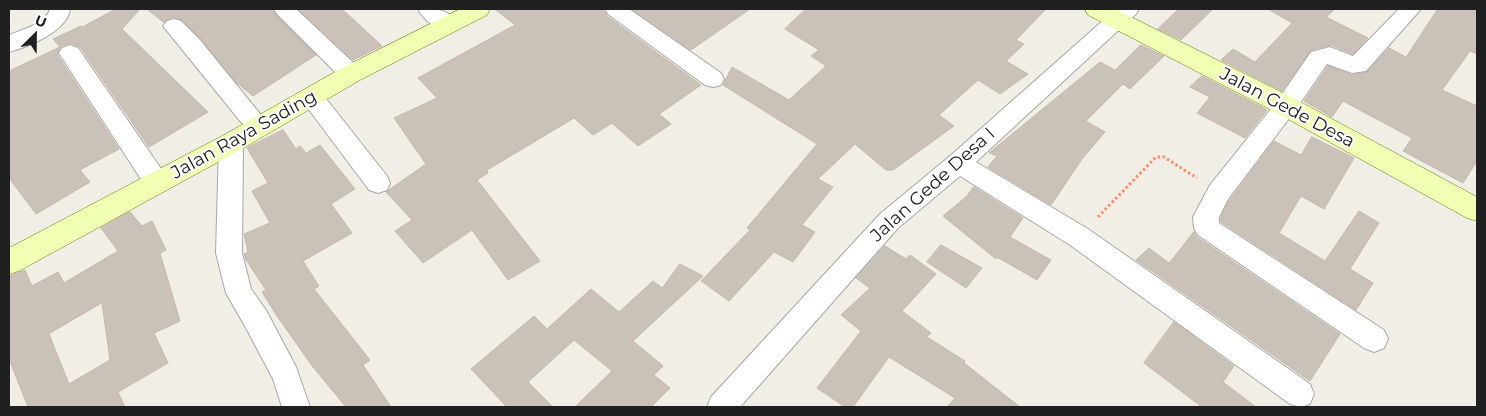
<!DOCTYPE html>
<style>
body{margin:0}
#map{position:relative;width:1486px;height:416px;overflow:hidden;background:#f1efe5;font-family:Montserrat,sans-serif}
canvas{display:block}
.frame{position:absolute;inset:0;border:10px solid #202020;pointer-events:none}
.north{position:absolute;left:10px;top:10px;width:50px;height:50px;-webkit-text-stroke:4px #fff;paint-order:stroke;rotate:23deg;font-size:14px;font-weight:700;line-height:20px;text-align:center;color:#202020}
.north::after{content:'';display:block;margin:auto;width:18px;height:22px;background:#202020;clip-path:polygon(50% 0,100% 100%,50% 72%,0 100%)}
</style>
<div id="map">
<canvas width="1486" height="416"></canvas>
<div class="frame"></div>
<div class="north">U</div>
</div>
<script>
const g = document.querySelector('canvas').getContext('2d');
g.lineJoin = 'round';
function fill(path, color) {
  g.fillStyle = color;
  g.fill(path, 'evenodd');
}
function strokePath(path, color, width, dash) {
  g.strokeStyle = color;
  g.lineWidth = width;
  g.lineCap = dash ? 'butt' : 'round';
  g.setLineDash(dash || []);
  g.stroke(path);
}
function drawText(font, color, halo, rows, align = 'center') {
  g.font = font + ' Montserrat,sans-serif';
  g.lineWidth = 4;
  g.setLineDash([]);
  g.textBaseline = 'middle';
  g.strokeStyle = halo;
  g.fillStyle = color;
  for (const [text, x, y, turn = 0] of rows) {
    g.save();
    g.translate(x, y);
    g.rotate((+turn || 0) * Math.PI / 180);
    g.textAlign = isNaN(turn) ? turn : align;
    if (halo) g.strokeText(text, 0, 0);
    g.fillText(text, 0, 0);
    g.restore();
  }
}
const building = new Path2D(`
 M116 9H140L122 29 208 112 149 147 80 47 71 43 61 46 57 54 119 149 80 170 90 182 36 214 9 178V71L60 47 53 39 81 26 82 27Z
 M147 9H272L276 15 316 55 253 96 237 83 201 39 182 20 173 17 164 22Z
 M298 9H342L382 46 353 60Z
 M495 9H603L607 16 701 85 659 114 671 124 638 146 612 123 593 135 574 118 487 170 488 173 477 180 540 261 508 280 472 230 423 263 395 231 412 220 386 192 426 164 394 118 437 98 418 78 515 25Z
 M632 9H750L691 50Z
 M806 9H1046L1016 40 1024 44 1006 61 1028 74 1000 94 978 80 939 115 954 126 893 170H886L855 144 818 179 833 187 802 225 815 232 793 262 774 252 729 301 701 281 750 230 747 228 817 144 723 85 732 67 789 100 826 66 811 56 819 50 785 29Z
 M1179 9H1213L1181 40 1158 29Z
 M1268 9H1335L1326 17 1368 38 1353 54 1331 45 1311 50 1282 91 1221 60 1233 49 1255 62 1292 23Z
 M1438 9H1477V54L1470 51 1442 90 1477 106V161L1463 183 1403 151 1412 138 1343 101 1332 117 1304 101 1328 66 1352 75 1367 72 1389 48 1406 57Z
 M1141 45 1164 56 1130 89 1123 84 1086 121 1105 132 1082 159 1051 205 988 167 997 156 989 153 1100 62 1115 70Z
 M1202 76 1267 110 1245 138 1197 113 1210 97 1190 87Z
 M283 130 296 149 300 146 306 153 320 145 355 189 331 204 352 233 303 261 319 286 314 289 370 360 363 365 391 407H346L313 367 277 316 262 292 266 290 246 260 244 254 248 252 244 234 270 223 252 191 268 183 247 148Z
 M1312 137 1354 158 1324 209 1301 196 1279 233 1325 261 1359 211 1379 223 1350 269 1373 283 1356 310 1221 222V217L1228 202 1274 141 1301 155Z
 M974 187 1023 218 1010 237 1051 260 1037 280 997 257 996 259 943 216 966 197Z
 M130 212 142 226 152 221 166 250 160 253 180 321 154 333 168 363 118 392 125 407H28L9 359V276L25 270 32 286 58 272 64 283 118 251 101 228ZM102 303 110 360 69 384 49 334Z
 M1194 232 1197 237 1340 334 1310 381 1136 260 1149 248 1169 263Z
 M941 245 982 268 966 288 927 262Z
 M885 246 906 259 910 255 936 274 902 311 931 333 927 337 965 361 964 363 1020 407H947L955 398 889 357 853 407H845L817 388 861 331 841 315 870 288 856 278Z
 M680 264 703 276 633 341 663 366 654 375 670 388 651 407H575L612 371 574 340 528 382 553 407H507L471 369 534 316 547 329 591 289 619 312 653 281 662 288Z
 M1174 322 1234 366 1223 382 1256 407H1202L1144 363Z`);
const path = new Path2D(`
 M1098 217 1156 157H1164L1197 178`);
const street = new Path2D(`
 M50 9H70C68 31 28 47 9 52V35C21 30 46 24 50 9Z
 M274 9H296L359 68 362 74 359 80 351 82 343 80 277 14Z
 M418 9C435 9 449 8 459 25L455 30C441 34 424 21 418 9Z
 M605 9H629L721 73 724 79 721 85 713 87 705 85 608 14Z
 M1116 9H1139L1136 14 976 162 1088 229 1310 384 1314 394 1310 404 1301 407 1290 404 1070 245 960 176 898 228 740 407H707L711 397 880 214 950 156Z
 M1399 9H1421L1366 71 1352 73 1327 64 1294 112 1228 199 1219 217V223L1384 330 1388 339 1384 348 1374 352 1364 348 1198 235 1194 228 1193 217 1210 185 1278 100 1311 52 1330 47 1353 56Z
 M174 19 181 21 200 40 265 120 269 126 265 132 257 135 249 132 163 26 167 21Z
 M70 45 78 48 166 176 169 183 166 190 157 193 148 190 59 53 62 48Z
 M312 89 320 91 387 176 390 183 387 190 378 193 369 190 304 103 301 97 304 91Z
 M231 134 239 137 243 143 242 253 251 289 266 310 296 367 310 407H282L273 379 246 328 226 293 216 253 219 143 223 137Z`);
const secondary = new Path2D(`
 M460 9H490L487 15 360 80 240 150 19 271 9 274V248L222 136 342 68Z
 M1085 9H1115L1295 99 1477 197V221L1467 218 1277 113 1088 15Z`);
const streetNames = [
 ["Jalan Gede Desa",1287,108,28],
 ["Jalan Raya Sading",244,135,-29],
 ["Jalan Gede Desa I",933,185,-42]
];
fill(building, '#cac2b8');
strokePath(building, '#c4b7a6', 1);
strokePath(street, '#a7a7a7', 2);
strokePath(secondary, '#5f7d00', 1);
strokePath(path, '#ff8c68', 3, [2.5, 2.5]);
fill(street, '#fff');
fill(secondary, '#f1ffb5');
drawText('18px', '#202020', '#fff', streetNames);
</script>
